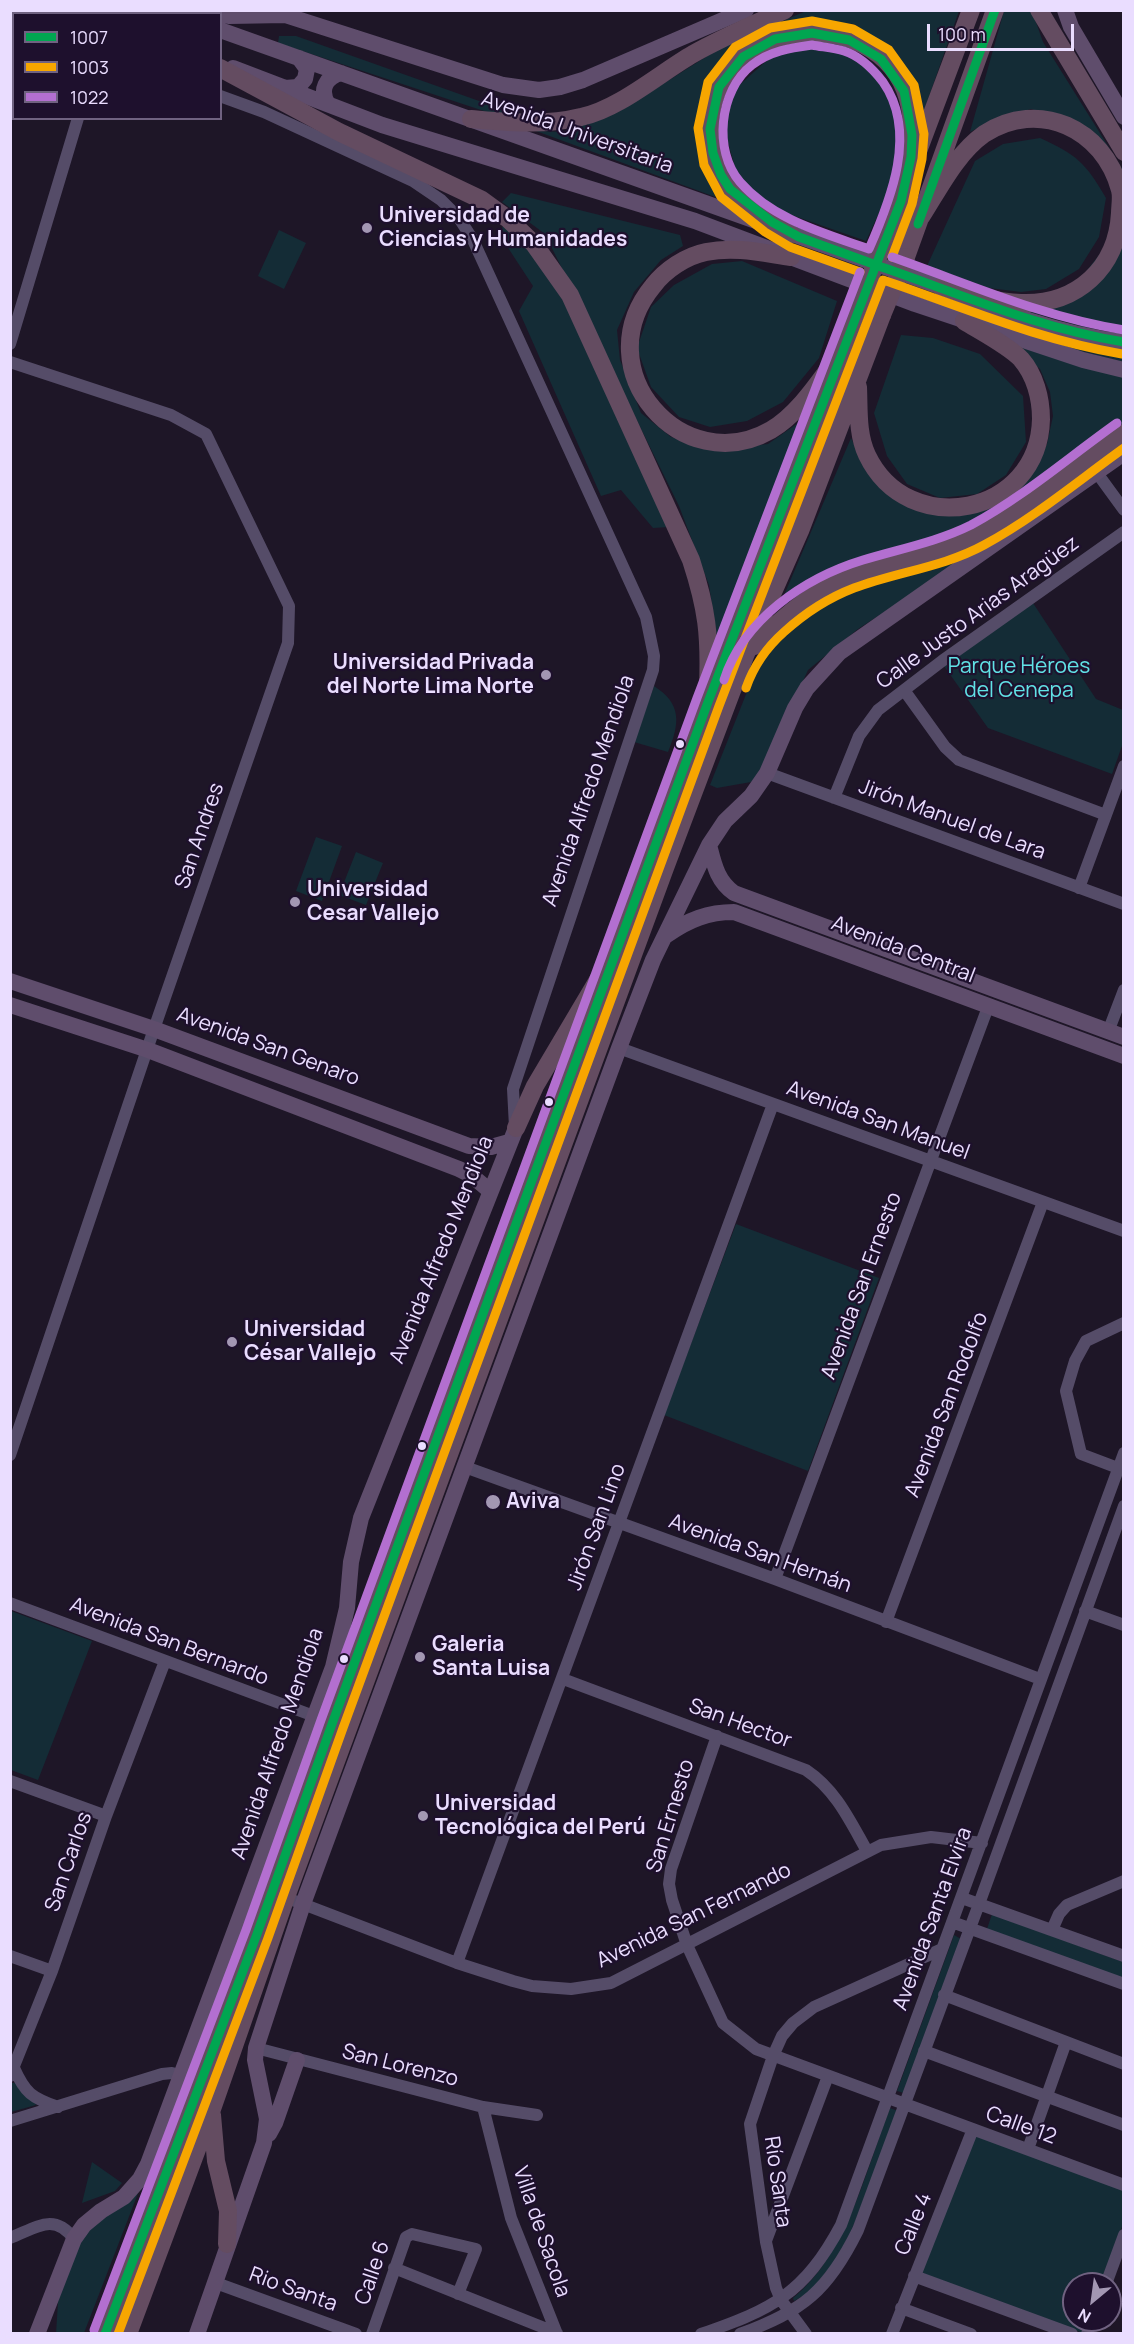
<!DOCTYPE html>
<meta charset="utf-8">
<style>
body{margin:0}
#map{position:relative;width:1134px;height:2344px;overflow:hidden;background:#1e1627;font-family:Manrope,sans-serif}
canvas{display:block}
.frame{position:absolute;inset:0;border:12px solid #eaddff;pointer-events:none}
.legend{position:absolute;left:12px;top:12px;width:210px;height:108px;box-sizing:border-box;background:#1e102d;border:2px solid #706281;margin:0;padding:8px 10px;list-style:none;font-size:18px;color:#eaddff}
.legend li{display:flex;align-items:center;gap:12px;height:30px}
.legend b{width:30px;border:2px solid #706281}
.north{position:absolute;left:1062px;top:2272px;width:60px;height:60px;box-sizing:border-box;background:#1e102d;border:2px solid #706281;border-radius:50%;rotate:209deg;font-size:16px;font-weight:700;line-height:24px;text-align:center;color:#eaddff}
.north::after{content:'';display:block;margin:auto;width:21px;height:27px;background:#a397b3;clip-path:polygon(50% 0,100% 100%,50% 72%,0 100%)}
.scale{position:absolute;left:927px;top:24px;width:147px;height:27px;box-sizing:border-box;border:3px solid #eaddff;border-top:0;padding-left:8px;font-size:18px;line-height:21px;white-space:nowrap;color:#eaddff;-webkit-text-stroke:4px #1e102d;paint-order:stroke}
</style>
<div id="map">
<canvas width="1134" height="2344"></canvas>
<div class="frame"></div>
<ul class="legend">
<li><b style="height:8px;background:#00a651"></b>1007</li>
<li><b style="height:8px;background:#f7a600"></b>1003</li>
<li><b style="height:8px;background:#b36fd0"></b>1022</li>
</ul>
<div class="north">N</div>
<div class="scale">100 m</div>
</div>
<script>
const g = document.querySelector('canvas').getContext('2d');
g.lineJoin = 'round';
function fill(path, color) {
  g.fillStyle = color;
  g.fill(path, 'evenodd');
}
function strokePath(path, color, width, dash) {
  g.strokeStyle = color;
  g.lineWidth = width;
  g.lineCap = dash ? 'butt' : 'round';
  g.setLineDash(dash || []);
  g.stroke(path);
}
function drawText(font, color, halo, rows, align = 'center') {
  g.font = font + ' Manrope,sans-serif';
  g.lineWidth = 4.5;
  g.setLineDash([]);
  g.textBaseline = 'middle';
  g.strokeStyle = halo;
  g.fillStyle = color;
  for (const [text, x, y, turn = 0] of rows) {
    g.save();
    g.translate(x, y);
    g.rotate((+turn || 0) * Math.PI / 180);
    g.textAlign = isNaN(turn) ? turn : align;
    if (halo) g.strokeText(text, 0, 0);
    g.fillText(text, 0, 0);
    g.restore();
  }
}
const green = new Path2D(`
 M108 11H160L168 13H117Z
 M806 11H959L919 125 913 84 890 50 854 24 808 20 747 41 716 74 698 127 700 160 711 181 729 202 536 131 566 132 631 104 720 48Z
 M1004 11H1032L1043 42 1123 170V192L1082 125 1031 109 992 121 970 132Z
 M279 36H296L496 107 523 114 543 111 542 117 490 113 278 43Z
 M798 40 841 43 881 71 898 105 896 176 866 241 760 204 736 171 724 128 735 89 764 63Z
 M1040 138C1077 155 1085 162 1106 198L1099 237 1079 269 1046 289 1021 292 989 288 927 266 975 161 1003 144Z
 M511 193 680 235 683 246 661 260 634 292 617 330 620 360 641 413 671 437 715 450 768 444 805 418 719 651 709 585 679 506 545 234 502 202Z
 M1123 224V331L1087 328 1012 307 1060 305Z
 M503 226 518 236 559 291 669 527 653 528 621 490 601 496 519 311 533 286 499 234Z
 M279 230 306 243 284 289 258 276Z
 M742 261 837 301 819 358 783 402 747 421 710 427 679 417 651 387 637 348 651 307 674 285 712 264Z
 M928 292C991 315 1056 347 1123 349V362L1044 342 927 295Z
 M901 335 933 338 980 354 1023 396 1026 442 1006 475 977 494 940 498 907 484 887 456 874 413Z
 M1004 338 1123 374V429L986 524 899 557 832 567 779 607 851 438 866 468 950 514 1036 466 1047 444 1053 416 1050 392 1040 369Z
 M1038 503 946 572 858 629 808 670 761 772 751 782 717 788 710 785 764 649 789 620 833 589Z
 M1033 603 1096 699 1123 710V743L1112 774 988 728 944 666Z
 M654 686C682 704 680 723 668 752L634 742Z
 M316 837 342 846 322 901 296 891Z
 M356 852 383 863 366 905 339 895Z
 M736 1224 879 1278 808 1471 664 1415Z
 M11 1611 92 1641 38 1780 11 1770Z
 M992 1914 1123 1962V1979L987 1929Z
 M954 1935 961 1939 904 2093 897 2091Z
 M12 2083H17L35 2101 36 2105 11 2112V2087Z
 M890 2108 898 2111 844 2250 810 2292 794 2301 793 2298C846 2256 866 2170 890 2108Z
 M973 2135 1123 2188V2224L1101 2284H1074V2320H1088L1083 2333 919 2276Z
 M92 2162 122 2183 115 2191 82 2203Z
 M142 2183 84 2333 56 2334 59 2286 77 2240Z`);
const minor = new Path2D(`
 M10 85 14 80
 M220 96 264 112 413 181 441 200 459 218 473 240 646 617 654 656 653 670 513 1089 515 1127
 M10 344 78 118
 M10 362 171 415 206 434 289 606 288 643 154 1029 10 1455
 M1097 473 1124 510
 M904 690 945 747 959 760 1106 815
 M767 773 1124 904
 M834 798 859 736 878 710 942 661 1124 532
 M1079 888 1124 766
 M1108 1032 1124 990
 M619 1048 1124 1231
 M465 1467 775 1579 1040 1679
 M1118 1468 1081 1454 1066 1391 1075 1361 1086 1341 1124 1323
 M775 1579 988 1007
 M10 1603 314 1716
 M1085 1611 1124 1625
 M886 1622 1043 1202
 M563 1679 806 1770C836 1790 850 1821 867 1851
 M717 1736 671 1869 669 1884 672 1900 687 1945 723 2023 756 2049 1124 2185
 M10 1781 106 1816
 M962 1898 1124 1956
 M295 1901 457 1963 513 1981 532 1986 571 1989 611 1983 881 1845 931 1837 982 1843
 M952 1922 1124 1984
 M1052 1930 1059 1914 1067 1905 1124 1881
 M10 1956 52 1971
 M457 1963C564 1677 668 1390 773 1104
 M944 1995 1124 2064
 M256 2048 483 2107 537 2115
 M924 2051 1124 2125
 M14 2068C25 2093 32 2098 58 2107
 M10 2076 52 1971 106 1816 165 1661
 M483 2107 511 2218 557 2334
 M10 2121 162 2074 172 2073 181 2075
 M1028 2149 1066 2042
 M10 2238C36 2228 54 2212 74 2239
 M766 2241 828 2076
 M394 2268 557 2333
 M914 2276 1072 2334
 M216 2283 356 2334
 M1106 2284 1124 2235
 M901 2308 971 2334
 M372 2334 406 2237 412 2234 476 2249 458 2294
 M701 2334C773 2309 804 2294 841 2225L1124 1453
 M740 2334C803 2311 828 2291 858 2230L979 1904 1124 1506
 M806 2334 781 2300 776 2288 766 2242 750 2124 773 2056 782 2036 793 2023 814 2007 942 1949
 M892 2334 973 2129
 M1087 2334 1092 2320`);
const major = new Path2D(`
 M167 10 175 14
 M196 10 199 14
 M1065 10 1071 27 1124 117
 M49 14 51 10
 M67 14H74
 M220 14 229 16 285 15 503 85 539 90 560 87 583 80 746 10
 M220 30 941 287C1000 311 1059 334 1124 342
 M10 40 14 38
 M233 68 382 125 695 221 915 304 1083 360 1124 370
 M285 88 298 87 305 79 307 69 299 58
 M328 104C319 90 326 77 341 73
 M709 845C714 864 717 881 734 893L1124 1037
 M667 935C688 920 708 912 734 912L1124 1056
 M10 981 154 1029 469 1146 491 1147 509 1142
 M10 1005 148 1050 459 1169 471 1175 490 1191
 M269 2134 275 2123 297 2060
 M37 2334 74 2239 84 2225 101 2211 124 2197 140 2179 148 2164 333 1667 347 1608 351 1562 361 1518 516 1128
 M197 2334 264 2143 267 2119 255 2060 256 2048 303 1904 619 1048 653 960 709 845 725 821 751 796 767 773 795 708 807 688 839 653 1124 453`);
const highway = new Path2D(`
 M1039 10 1124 152
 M220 68 339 132 482 200 508 219 534 244 570 295 691 560C707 609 710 635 708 687
 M471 119C508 122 545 126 581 117 619 109 660 73 693 54 723 37 754 24 785 10
 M921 217C939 189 956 154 984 134 1039 98 1104 129 1120 190 1122 197 1120 206 1120 213 1117 268 1077 305 1021 303 994 302 967 294 941 287
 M791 234C771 221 748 209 732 191 717 174 710 150 710 128 712 11 891 0 910 108 915 133 910 160 907 185
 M882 247 971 10
 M791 257C763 253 735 246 706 252 686 256 665 270 653 286 584 370 683 481 771 430 795 416 814 389 830 367
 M906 257 995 10
 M858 387C859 409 857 434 867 455 908 541 1039 516 1041 419 1041 398 1035 375 1021 359 1009 346 980 331 964 321
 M755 646C786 613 818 587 862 572 893 562 927 558 958 544 1014 520 1073 469 1124 433
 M516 1128 535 1086 599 978
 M212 2115 216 2161 228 2211 227 2244
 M105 2334 257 1934 332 1724 708 702 859 306
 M128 2334 212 2109 286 1897 665 868 745 656 800 531 882 315`);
const highwayBridge = new Path2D(`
 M859 306 882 247
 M882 315 906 257`);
const bus1 = new Path2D(`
 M812 33 849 40 881 59 904 91 912 135 911 157 901 201 876 265 799 237 772 222 730 189 721 175 713 153 710 129 719 87 743 57 775 39Z
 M918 224 995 10
 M876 265C958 293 1037 328 1124 342
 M105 2334 257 1934 332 1724 708 702 876 265`);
const bus2 = new Path2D(`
 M860 272 790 247 765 232 721 197 704 165 698 128 708 82 735 47 770 28 812 21 853 29 889 50 914 85 924 134 922 159 912 204 892 257
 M746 688C754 665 766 648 784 632 805 613 828 598 854 588 897 572 944 567 984 545 1034 518 1078 481 1124 448
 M118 2334 268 1938 343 1728 719 706 883 280C963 307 1038 340 1122 354`);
const bus3 = new Path2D(`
 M812 45C822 47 834 48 844 51 860 56 873 69 883 82 918 132 891 199 869 249 824 233 773 220 740 182 713 151 719 90 752 65 770 51 790 48 812 45Z
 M892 257C969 284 1042 317 1124 330
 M724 680C743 620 804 578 863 560 899 549 937 542 971 525 1023 497 1069 457 1117 423
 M94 2330 246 1930 321 1720 697 698 860 272`);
const markers = [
 [367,228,6,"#a397b3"],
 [546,675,6,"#a397b3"],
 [680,744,5,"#eaddff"],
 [295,902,6,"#a397b3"],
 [549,1102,5,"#eaddff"],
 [232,1342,6,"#a397b3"],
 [422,1446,5,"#eaddff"],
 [493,1502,8,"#a397b3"],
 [420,1657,6,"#a397b3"],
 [344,1659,5,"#eaddff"],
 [423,1816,6,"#a397b3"]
];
const streetNames = [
 ["Avenida Universitaria",577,133,20],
 ["Calle Justo Arias Aragüez",978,613,-36],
 ["Avenida Alfredo Mendiola",589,791,-71],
 ["Jirón Manuel de Lara",952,820,20],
 ["San Andres",200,836,-71],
 ["Avenida Central",903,950,21],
 ["Avenida San Genaro",268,1047,20],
 ["Avenida San Manuel",878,1121,20],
 ["Avenida Alfredo Mendiola",442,1250,-68],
 ["Avenida San Ernesto",862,1286,-70],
 ["Avenida San Rodolfo",947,1405,-69],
 ["Jirón San Lino",597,1527,-70],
 ["Avenida San Hernán",760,1554,20],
 ["Avenida San Bernardo",169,1642,21],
 ["San Hector",740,1724,20],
 ["Avenida Alfredo Mendiola",278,1744,-71],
 ["San Ernesto",671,1816,-73],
 ["San Carlos",69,1862,-71],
 ["Avenida San Fernando",694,1916,-26],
 ["Avenida Santa Elvira",933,1919,-70],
 ["San Lorenzo",400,2066,14],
 ["Calle 12",1021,2126,20],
 ["Río Santa",777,2182,82],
 ["Calle 4",914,2224,-68],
 ["Villa de Sacola",541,2232,71],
 ["Calle 6",373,2273,-71],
 ["Rio Santa",293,2290,20]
];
const poiNames = [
 ["Universidad de",379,216],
 ["Ciencias y Humanidades",379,240],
 ["Universidad Privada",534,663,"right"],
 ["del Norte Lima Norte",534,687,"right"],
 ["Universidad",307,890],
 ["Cesar Vallejo",307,914],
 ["Universidad",244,1330],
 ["César Vallejo",244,1354],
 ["Aviva",506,1502],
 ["Galeria",432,1645],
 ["Santa Luisa",432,1669],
 ["Universidad",435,1804],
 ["Tecnológica del Perú",435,1828]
];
const parkNames = [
 ["Parque Héroes",1019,667],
 ["del Cenepa",1019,691]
];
fill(green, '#142c36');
strokePath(minor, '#554c68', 12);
strokePath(major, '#5f4d6c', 16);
strokePath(highway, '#644c61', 18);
strokePath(highwayBridge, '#644c61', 18);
strokePath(bus1, '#00a651', 9);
strokePath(bus2, '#f7a600', 9);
strokePath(bus3, '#b36fd0', 9);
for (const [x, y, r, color] of markers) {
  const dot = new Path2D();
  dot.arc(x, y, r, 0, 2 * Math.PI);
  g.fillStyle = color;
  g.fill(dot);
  strokePath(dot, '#1e102d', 2);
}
drawText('21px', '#eaddff', '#1e102d', streetNames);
drawText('bold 21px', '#eaddff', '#1e102d', poiNames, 'left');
drawText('21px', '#61e2e6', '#1e102d', parkNames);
</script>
